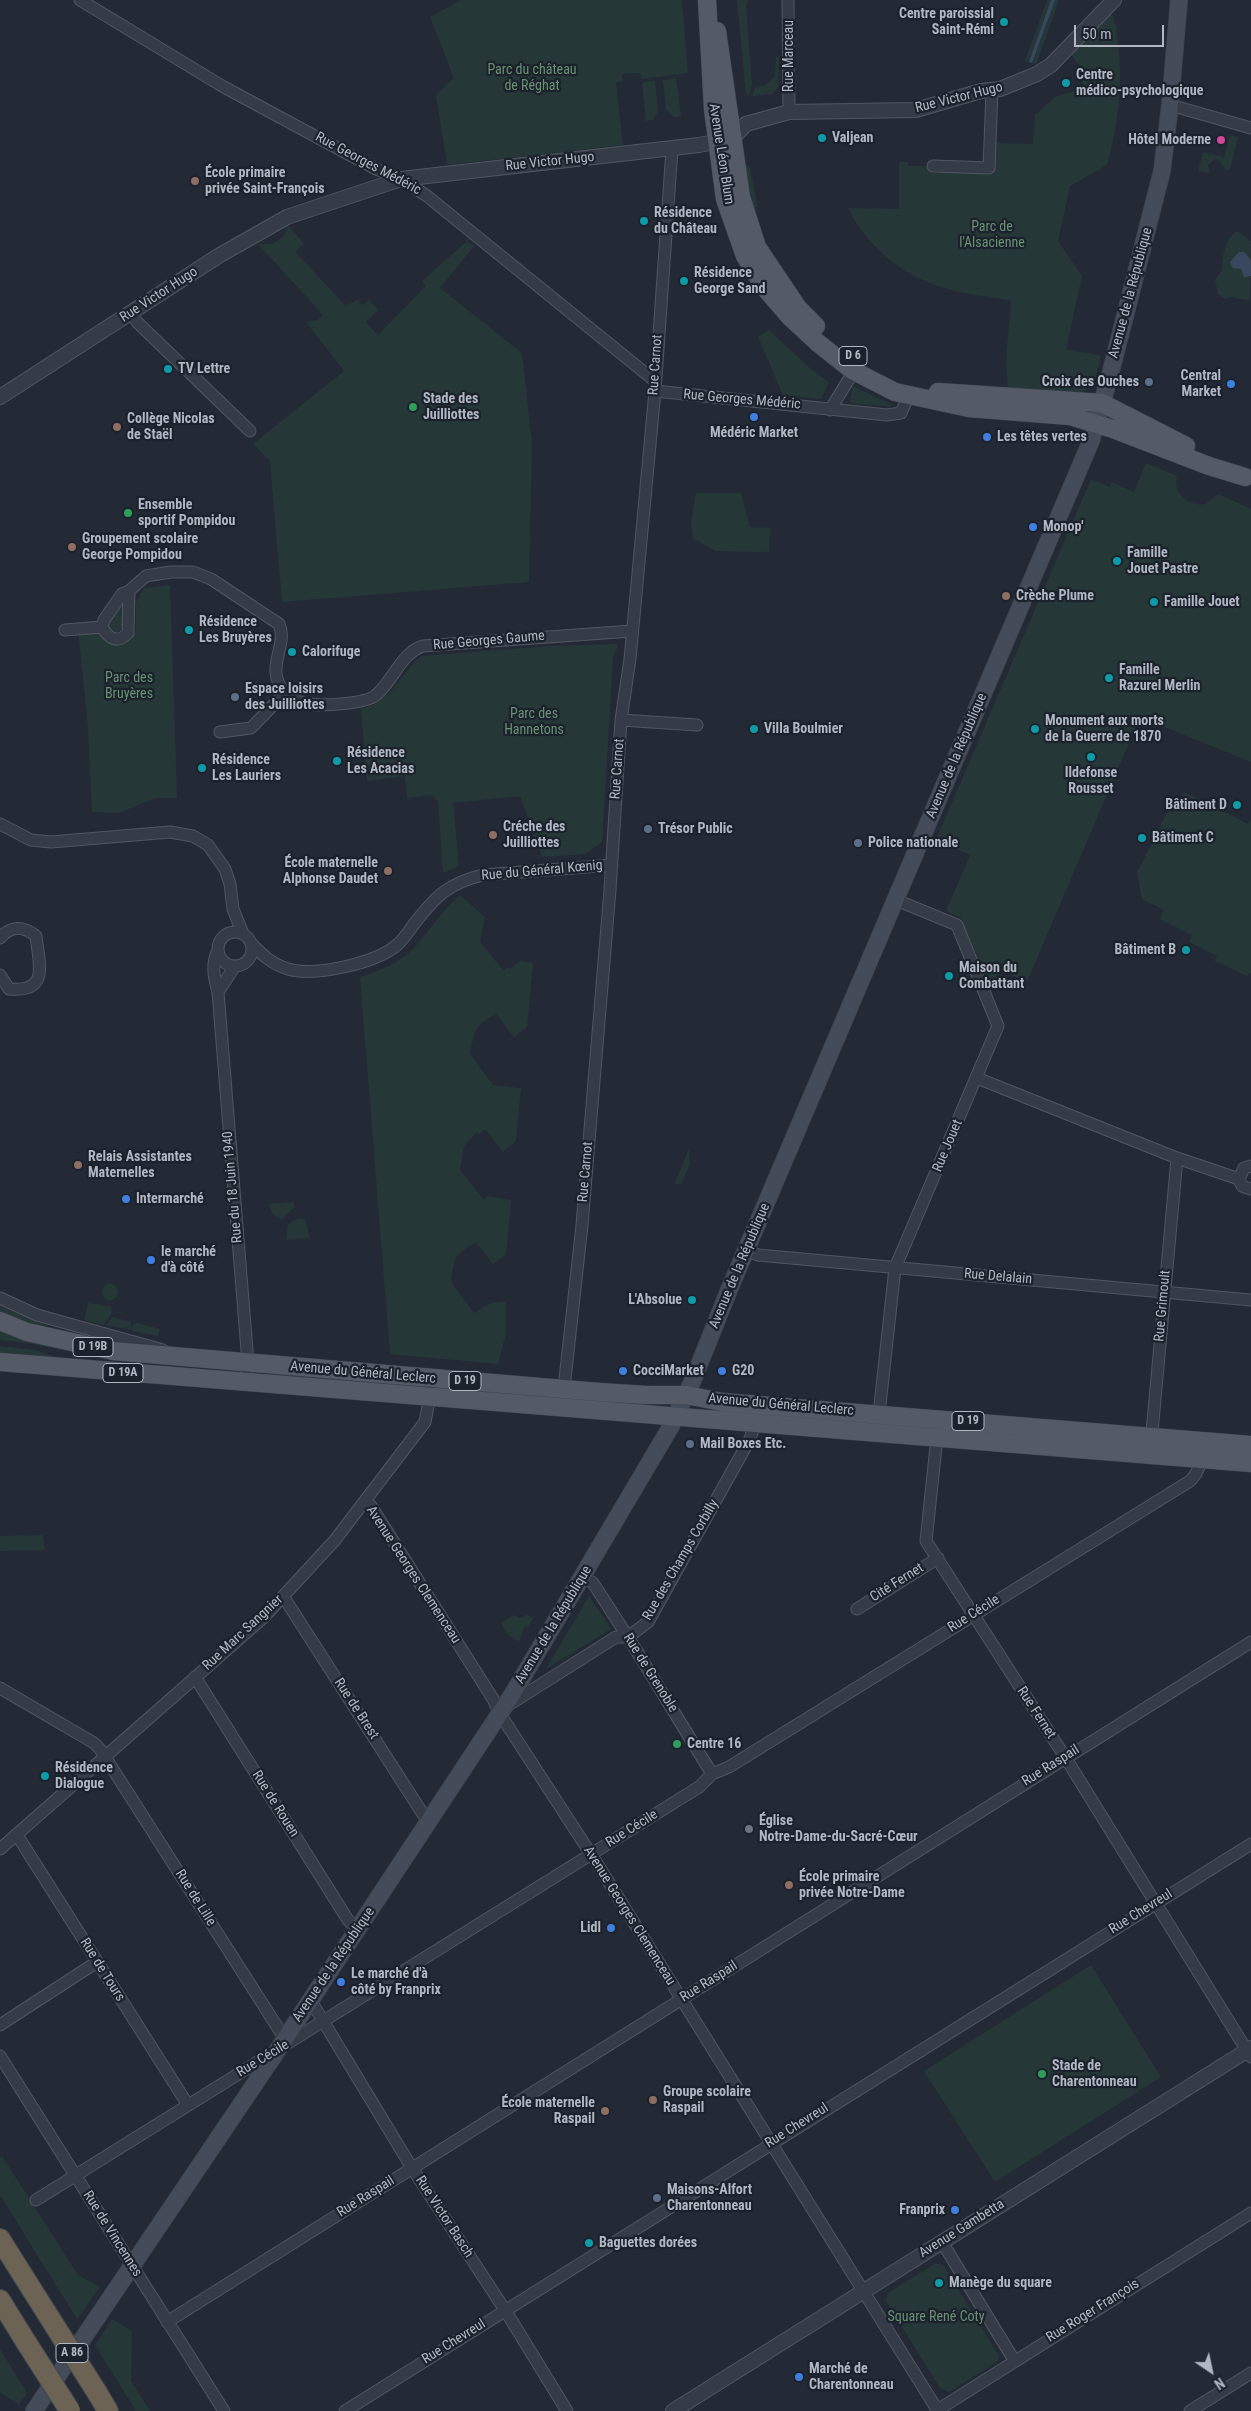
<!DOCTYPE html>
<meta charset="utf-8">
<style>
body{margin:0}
#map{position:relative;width:1251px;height:2411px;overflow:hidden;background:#232a36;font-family:"Roboto Condensed",sans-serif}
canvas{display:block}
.north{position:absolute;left:1186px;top:2346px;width:50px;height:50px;-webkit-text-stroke:4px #1b222b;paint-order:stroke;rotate:146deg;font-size:14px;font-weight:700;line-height:20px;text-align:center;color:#b1b7c3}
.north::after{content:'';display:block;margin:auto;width:18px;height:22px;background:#b1b7c3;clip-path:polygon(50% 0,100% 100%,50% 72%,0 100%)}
.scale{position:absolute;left:1074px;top:25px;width:90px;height:22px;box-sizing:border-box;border:2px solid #b1b7c3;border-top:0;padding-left:6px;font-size:15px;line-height:18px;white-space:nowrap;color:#b1b7c3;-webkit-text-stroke:4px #1b222b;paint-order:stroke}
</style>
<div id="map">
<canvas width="1251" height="2411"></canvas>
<div class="north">N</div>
<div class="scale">50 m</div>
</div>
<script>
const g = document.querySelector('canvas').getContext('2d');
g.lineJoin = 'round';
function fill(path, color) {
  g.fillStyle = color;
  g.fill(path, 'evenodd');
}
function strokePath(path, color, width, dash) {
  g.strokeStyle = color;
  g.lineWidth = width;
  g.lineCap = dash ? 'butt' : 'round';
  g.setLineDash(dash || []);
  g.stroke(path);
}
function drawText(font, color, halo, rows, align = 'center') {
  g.font = font + ' "Roboto Condensed",sans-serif';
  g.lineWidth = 4.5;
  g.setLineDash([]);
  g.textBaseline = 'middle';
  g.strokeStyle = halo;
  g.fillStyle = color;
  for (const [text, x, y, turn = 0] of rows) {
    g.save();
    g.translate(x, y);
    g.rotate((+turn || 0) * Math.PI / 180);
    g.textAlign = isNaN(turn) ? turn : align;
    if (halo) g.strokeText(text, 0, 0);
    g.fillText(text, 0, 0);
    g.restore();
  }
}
const green = new Path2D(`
 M461 0H682L688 73 641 79 640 73 622 74 623 81 616 83 623 145 447 165 436 95 454 78 430 17Z
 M737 0H748L746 5 752 85 749 95 746 94Z
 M1047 0H1051L1029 62 1025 61Z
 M1055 0H1059L1036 65 1032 63Z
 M1110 13 1114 18 1113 19 1118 30 1116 31C1124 75 1119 122 1107 165L1070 186 1058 241 1082 276 1066 349 1101 356 1094 383 1080 394 1008 388 1006 361 1011 300C955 293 911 286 872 243 862 232 854 222 849 208L899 209V162H908V166H925L932 173 992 172 996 143 1033 144 1035 115 1055 97 1083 88 1082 70 1071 54Z
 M776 56 779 59 778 87 772 94 752 96 755 88 766 85 775 76Z
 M676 78 681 116 674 117 666 110 663 80Z
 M655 81 658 111 653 120 646 121 642 82Z
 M1230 135 1238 137 1230 169 1227 171 1216 158 1208 165 1210 173 1198 171 1203 152 1224 157Z
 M749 165 758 207H753L750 192 745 190 741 166Z
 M288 225 304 244 295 252 345 305 358 300 362 305 369 300 378 310 366 322 378 335 426 286 422 281 467 241 474 246 440 288 522 353 532 443 529 582 282 602 270 461 253 444 344 371 306 322 318 320 323 315 258 244H273L284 236Z
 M1237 231 1251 241 1250 301 1232 297 1225 299 1218 294 1215 280 1222 270C1222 258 1225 238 1237 231Z
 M769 330 812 370 829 382 821 399 783 395 758 337Z
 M853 386 891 404V407L852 403 850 399Z
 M1146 463 1177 476C1172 494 1189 507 1206 504L1218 494 1251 509V762L1140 717 1027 982 1002 971 990 986 961 918 946 911 970 855 936 840 1091 479 1110 487 1112 482 1134 492Z
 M696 493H741L750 527 770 528 769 552 716 551 693 538 691 523Z
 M170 585 177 798H155L119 813 92 812 88 726 78 629 102 627 108 637 136 632V602L144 588Z
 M126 595 124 625 115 635 109 633 106 623Z
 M618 644 613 658 602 842 585 854 542 857 520 796 453 803 459 866 443 873 438 801 430 795 407 798 405 776 367 781 361 709C386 704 400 679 416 660L422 656 550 646Z
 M1184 792 1248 824 1251 819V973L1247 976 1215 961 1217 956 1189 942 1192 935 1160 919 1164 910 1142 899 1137 873 1168 811 1173 813Z
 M460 895 485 917 480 942 504 971 508 967 510 969 520 961 533 963 527 1027 514 1037 496 1014C475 1025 475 1029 470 1054L493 1085 521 1088 516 1141 503 1152 485 1129 479 1134 477 1132 464 1146 460 1170 484 1200 488 1196 511 1200 506 1255 493 1264 476 1242C454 1256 455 1254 451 1282L474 1313 491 1303 506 1301V1333L498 1364 390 1354 360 977C379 971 400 963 414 948 430 930 442 911 460 895Z
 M689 1149 690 1164 681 1185 675 1183Z
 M294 1202V1207L282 1219C275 1219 270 1210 269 1204Z
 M299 1218 305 1219 310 1238 286 1240 288 1224Z
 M102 1292a8 8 0 1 1 16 0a8 8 0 1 1-16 0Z
 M89 1300 90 1303 112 1307 111 1315 103 1325 84 1320Z
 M0 1306 47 1326 45 1328 0 1312Z
 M113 1317 131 1322V1330L106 1325Z
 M138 1323 160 1329 158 1336 132 1331 133 1324Z
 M0 1329 105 1357C69 1354 36 1342 0 1340Z
 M0 1346 34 1350 67 1360 0 1355Z
 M271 1371 404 1382 403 1389 270 1378Z
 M43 1535 45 1550 0 1551V1536Z
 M589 1596 611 1629 546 1669Z
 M514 1615 519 1618 527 1615 533 1618 528 1627 525 1625 519 1642 506 1633 501 1623Z
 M1091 1965 1161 2077 995 2182 924 2071Z
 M2 2156 78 2275 100 2287 77 2319 0 2195V2157Z
 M936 2263 944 2266 999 2356 998 2361 949 2392 940 2388 886 2301 888 2293Z
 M112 2319 132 2331 131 2381 150 2411H136L95 2345Z
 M0 2349 27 2393 19 2405 0 2392Z`);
const water = new Path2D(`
 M1051 0H1055L1032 63 1029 62Z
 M1239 252H1244L1251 260V276L1244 277 1241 269 1233 268 1230 262Z`);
const minor = new Path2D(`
 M80 0 222 86 376 169 401 179 427 196 655 381
 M788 0 789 112
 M1170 105 1251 128
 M933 166 989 168 992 91
 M131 313 137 322 250 431
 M655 391 887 415 901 413 909 395
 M830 410 849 379 856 358
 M129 591 128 633C117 644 109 639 102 627L104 620 122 594 129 591 146 576 171 572H193L211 579 279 624C289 646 263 668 285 693 290 698 303 704 309 704 323 706 366 704 376 695 393 681 401 653 423 646L632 631
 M65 630 102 627
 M621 720 697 725
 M220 732 251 728 285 693
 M0 824 31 840 51 842 170 832 193 836 208 845 225 869 230 884 233 909 243 934
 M218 949a17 17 0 1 1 34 0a17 17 0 1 1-34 0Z
 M0 938C12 925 23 926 36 936 39 964 50 993 9 989L0 975
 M251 943C262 955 272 964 288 969 315 977 376 963 397 945 404 939 409 931 414 924 435 897 448 883 483 875L612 865
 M218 950C211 964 214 978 218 992L247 1350 246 1383
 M218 992 235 966
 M977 1078 1177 1158 1239 1179
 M1251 1166 1244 1168 1239 1179 1242 1186 1251 1189
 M746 1250 758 1255 1251 1300
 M0 1298 37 1315 163 1350
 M564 1388 582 1225 610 890 621 720 630 659 655 391 672 149
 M939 1418 926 1541 1065 1757 1251 2057
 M857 1431 879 1414 895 1268 998 1026 957 925 901 902 896 896
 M1151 1443 1177 1158
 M365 1502 371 1506 493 1699 500 1714 598 1865 938 2411
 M583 1576 593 1583 628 1637 712 1774
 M283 1596 428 1822
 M857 1609 938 1558
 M195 1677 348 1920 357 1930
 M0 1688 94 1743 100 1749 285 2039
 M510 1704 616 1637H628L648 1622 750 1439 755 1423
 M17 1835 188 2105
 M0 1849 264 1617 335 1540 425 1422 431 1390
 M311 2001 412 2168 505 2310 567 2411
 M0 2025 97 1962
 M0 2056 224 2411
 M36 2200 699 1787 712 1774 729 1767 1190 1481C1201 1470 1203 1456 1204 1441
 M942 2242 1014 2360
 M167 2322 1251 1642
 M345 2411 1251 1844
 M936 2411 1251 2213
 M1190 2411 1251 2373`);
const tertiary = new Path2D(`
 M0 397 220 255 287 217 401 179 699 145 732 139 746 124 789 112 916 110 981 91 1000 89 1037 74 1051 65 1114 0
 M673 2411 1251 2048`);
const secondary = new Path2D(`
 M34 2411 277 2051 512 1695 670 1428 693 1380 729 1290 1091 441 1110 375 1162 171 1170 105 1179 0`);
const primary = new Path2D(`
 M707 0 713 109 725 199 745 256 765 288 790 317 818 343 852 370 895 392 969 408 1070 416 1113 429 1209 466 1245 477
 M717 31 741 197 757 247 798 308 816 326
 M938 392 1102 403 1186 446
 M0 1321 27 1332 113 1351 599 1392 646 1395H686L722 1402 1251 1445
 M0 1362 1251 1463`);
const motorway = new Path2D(`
 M0 2239 46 2312
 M0 2300 26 2342
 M98 2394 108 2411`);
const motorwayBridge = new Path2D(`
 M46 2312 98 2394
 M26 2342 70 2411`);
const markers = [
 [1004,22,5,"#0f9aa8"],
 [1066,83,5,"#0f9aa8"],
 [822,138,5,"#0f9aa8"],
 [1221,140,5,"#d1479c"],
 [195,181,5,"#8d6e63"],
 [644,221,5,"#0f9aa8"],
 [684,281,5,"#0f9aa8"],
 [168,369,5,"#0f9aa8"],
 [1149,382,5,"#5c6f8a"],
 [1231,384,5,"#3f7fe0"],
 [413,407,5,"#2e9e5b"],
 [754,417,5,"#3f7fe0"],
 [117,427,5,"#8d6e63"],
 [987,437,5,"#3f7fe0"],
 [128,513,5,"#2e9e5b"],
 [1033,527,5,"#3f7fe0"],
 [72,547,5,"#8d6e63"],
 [1117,561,5,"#0f9aa8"],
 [1006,596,5,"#8d6e63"],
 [1154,602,5,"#0f9aa8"],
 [189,630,5,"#0f9aa8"],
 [292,652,5,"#0f9aa8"],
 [1109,678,5,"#0f9aa8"],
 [235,697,5,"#5c6f8a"],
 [754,729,5,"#0f9aa8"],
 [1035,729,5,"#0f9aa8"],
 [1091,757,5,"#0f9aa8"],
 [337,761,5,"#0f9aa8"],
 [202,768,5,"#0f9aa8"],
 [1237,805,5,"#0f9aa8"],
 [648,829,5,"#5c6f8a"],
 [493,835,5,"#8d6e63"],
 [1142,838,5,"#0f9aa8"],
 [858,843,5,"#5c6f8a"],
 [388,871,5,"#8d6e63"],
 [1186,950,5,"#0f9aa8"],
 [949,976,5,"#0f9aa8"],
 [78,1165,5,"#8d6e63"],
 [126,1199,5,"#3f7fe0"],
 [151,1260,5,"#3f7fe0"],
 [692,1300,5,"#0f9aa8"],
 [623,1371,5,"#3f7fe0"],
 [722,1371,5,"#3f7fe0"],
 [690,1444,5,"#5c6f8a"],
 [677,1744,5,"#2e9e5b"],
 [45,1776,5,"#0f9aa8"],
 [749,1829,5,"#6b7280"],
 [789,1885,5,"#8d6e63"],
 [611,1928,5,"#3f7fe0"],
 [341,1982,5,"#3f7fe0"],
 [1042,2074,5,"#2e9e5b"],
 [653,2100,5,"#8d6e63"],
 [605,2111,5,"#8d6e63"],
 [657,2198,5,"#5c6f8a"],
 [955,2210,5,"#3f7fe0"],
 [589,2243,5,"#0f9aa8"],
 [939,2283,5,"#0f9aa8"],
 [799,2377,5,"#3f7fe0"]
];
const shields = [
 [853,356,28],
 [93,1347,40],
 [123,1373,40],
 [465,1381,32],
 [968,1421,32],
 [72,2353,32]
];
const shieldNames = [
 ["D 6",853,356],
 ["D 19B",93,1347],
 ["D 19A",123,1373],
 ["D 19",465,1381],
 ["D 19",968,1421],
 ["A 86",72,2353]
];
const poiNames = [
 ["Centre paroissial",994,14,"right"],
 ["Saint-Rémi",994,30,"right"],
 ["Centre",1076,75],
 ["médico-psychologique",1076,91],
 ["Valjean",832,138],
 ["Hôtel Moderne",1211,140,"right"],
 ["École primaire",205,173],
 ["privée Saint-François",205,189],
 ["Résidence",654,213],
 ["du Château",654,229],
 ["Résidence",694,273],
 ["George Sand",694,289],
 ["TV Lettre",178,369],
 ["Central",1221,376,"right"],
 ["Market",1221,392,"right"],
 ["Croix des Ouches",1139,382,"right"],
 ["Stade des",423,399],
 ["Juilliottes",423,415],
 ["Collège Nicolas",127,419],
 ["de Staël",127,435],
 ["Médéric Market",754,433,"center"],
 ["Les têtes vertes",997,437],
 ["Ensemble",138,505],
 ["sportif Pompidou",138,521],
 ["Monop'",1043,527],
 ["Groupement scolaire",82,539],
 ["George Pompidou",82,555],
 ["Famille",1127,553],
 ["Jouet Pastre",1127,569],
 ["Crèche Plume",1016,596],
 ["Famille Jouet",1164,602],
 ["Résidence",199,622],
 ["Les Bruyères",199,638],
 ["Calorifuge",302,652],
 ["Famille",1119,670],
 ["Razurel Merlin",1119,686],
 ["Espace loisirs",245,689],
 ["des Juilliottes",245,705],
 ["Monument aux morts",1045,721],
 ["de la Guerre de 1870",1045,737],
 ["Villa Boulmier",764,729],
 ["Résidence",347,753],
 ["Les Acacias",347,769],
 ["Résidence",212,760],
 ["Les Lauriers",212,776],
 ["Ildefonse",1091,773,"center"],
 ["Rousset",1091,789,"center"],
 ["Bâtiment D",1227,805,"right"],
 ["Créche des",503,827],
 ["Juilliottes",503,843],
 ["Trésor Public",658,829],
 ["Bâtiment C",1152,838],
 ["Police nationale",868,843],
 ["École maternelle",378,863,"right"],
 ["Alphonse Daudet",378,879,"right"],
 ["Bâtiment B",1176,950,"right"],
 ["Maison du",959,968],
 ["Combattant",959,984],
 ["Relais Assistantes",88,1157],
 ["Maternelles",88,1173],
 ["Intermarché",136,1199],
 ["le marché",161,1252],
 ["d'à côté",161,1268],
 ["L'Absolue",682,1300,"right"],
 ["CocciMarket",633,1371],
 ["G20",732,1371],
 ["Mail Boxes Etc.",700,1444],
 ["Centre 16",687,1744],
 ["Résidence",55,1768],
 ["Dialogue",55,1784],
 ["Église",759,1821],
 ["Notre-Dame-du-Sacré-Cœur",759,1837],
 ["École primaire",799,1877],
 ["privée Notre-Dame",799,1893],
 ["Lidl",601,1928,"right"],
 ["Le marché d'à",351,1974],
 ["côté by Franprix",351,1990],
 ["Stade de",1052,2066],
 ["Charentonneau",1052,2082],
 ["Groupe scolaire",663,2092],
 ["Raspail",663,2108],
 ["École maternelle",595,2103,"right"],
 ["Raspail",595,2119,"right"],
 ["Maisons-Alfort",667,2190],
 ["Charentonneau",667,2206],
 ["Franprix",945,2210,"right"],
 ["Baguettes dorées",599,2243],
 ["Manège du square",949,2283],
 ["Marché de",809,2369],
 ["Charentonneau",809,2385]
];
const streetNames = [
 ["Rue Marceau",789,56,-90],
 ["Rue Victor Hugo",959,98,-14],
 ["Avenue Léon Blum",721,154,81],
 ["Rue Victor Hugo",550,162,-6],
 ["Rue Georges Médéric",368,164,28],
 ["Avenue de la République",1131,293,-75],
 ["Rue Victor Hugo",159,295,-33],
 ["Rue Carnot",656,365,-86],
 ["Rue Georges Médéric",742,400,5],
 ["Rue Georges Gaume",489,641,-5],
 ["Avenue de la République",957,756,-67],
 ["Rue Carnot",618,769,-86],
 ["Rue du Général Kœnig",542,871,-5],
 ["Rue Jouet",948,1146,-67],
 ["Rue Carnot",586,1172,-85],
 ["Rue du 18 Juin 1940",233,1187,-95],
 ["Avenue de la République",740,1266,-67],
 ["Rue Delalain",998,1277,5],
 ["Rue Grimoult",1163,1306,-85],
 ["Avenue du Général Leclerc",363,1373,5],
 ["Avenue du Général Leclerc",781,1405,5],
 ["Rue des Champs Corbilly",681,1560,-60],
 ["Avenue Georges Clemenceau",413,1575,57],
 ["Cité Fernet",897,1583,-32],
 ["Rue Cécile",974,1614,-32],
 ["Avenue de la République",554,1625,-59],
 ["Rue Marc Sangnier",243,1633,-43],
 ["Rue de Grenoble",650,1673,58],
 ["Rue de Brest",356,1709,57],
 ["Rue Fernet",1036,1713,57],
 ["Rue Raspail",1051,1766,-32],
 ["Rue de Rouen",275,1804,58],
 ["Rue Cécile",632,1829,-32],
 ["Rue de Lille",195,1898,58],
 ["Rue Chevreul",1141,1912,-32],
 ["Avenue Georges Clemenceau",629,1916,58],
 ["Avenue de la République",334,1965,-56],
 ["Rue de Tours",102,1970,58],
 ["Rue Raspail",709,1982,-32],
 ["Rue Cécile",263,2059,-31],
 ["Rue Chevreul",797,2126,-32],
 ["Rue Raspail",366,2197,-32],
 ["Rue Victor Basch",444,2217,57],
 ["Avenue Gambetta",962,2229,-32],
 ["Rue de Vincennes",112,2234,58],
 ["Rue Roger François",1093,2311,-32],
 ["Rue Chevreul",454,2342,-32]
];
const parkNames = [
 ["Parc du château",532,70],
 ["de Réghat",532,86],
 ["Parc de",992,227],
 ["l'Alsacienne",992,243],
 ["Parc des",129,678],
 ["Bruyères",129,694],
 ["Parc des",534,714],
 ["Hannetons",534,730],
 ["Square René Coty",936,2317]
];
fill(green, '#263738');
fill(water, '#39485e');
strokePath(minor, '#515761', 13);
strokePath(tertiary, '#515761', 16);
strokePath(secondary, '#3f4650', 18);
strokePath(primary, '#3f4650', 19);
strokePath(motorway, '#414751', 22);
strokePath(minor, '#363c47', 11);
strokePath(tertiary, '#363c47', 14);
strokePath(secondary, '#444c59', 16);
strokePath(primary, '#545b67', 18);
strokePath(motorway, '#6c6354', 20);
strokePath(motorwayBridge, '#414751', 22, []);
strokePath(motorwayBridge, '#6c6354', 20);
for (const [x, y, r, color] of markers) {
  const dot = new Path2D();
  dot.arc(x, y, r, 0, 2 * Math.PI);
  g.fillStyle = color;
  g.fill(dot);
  strokePath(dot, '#1b222b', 2);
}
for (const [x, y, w] of shields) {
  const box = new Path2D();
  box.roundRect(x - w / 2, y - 9.5, w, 19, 4);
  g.fillStyle = '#1b222b';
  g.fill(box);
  strokePath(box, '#b1b7c3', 1);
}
drawText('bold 12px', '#b1b7c3', null, shieldNames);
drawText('bold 14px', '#b1b7c3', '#1b222b', poiNames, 'left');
drawText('14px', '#b1b7c3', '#1b222b', streetNames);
drawText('14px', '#6a9174', '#1b222b', parkNames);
</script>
